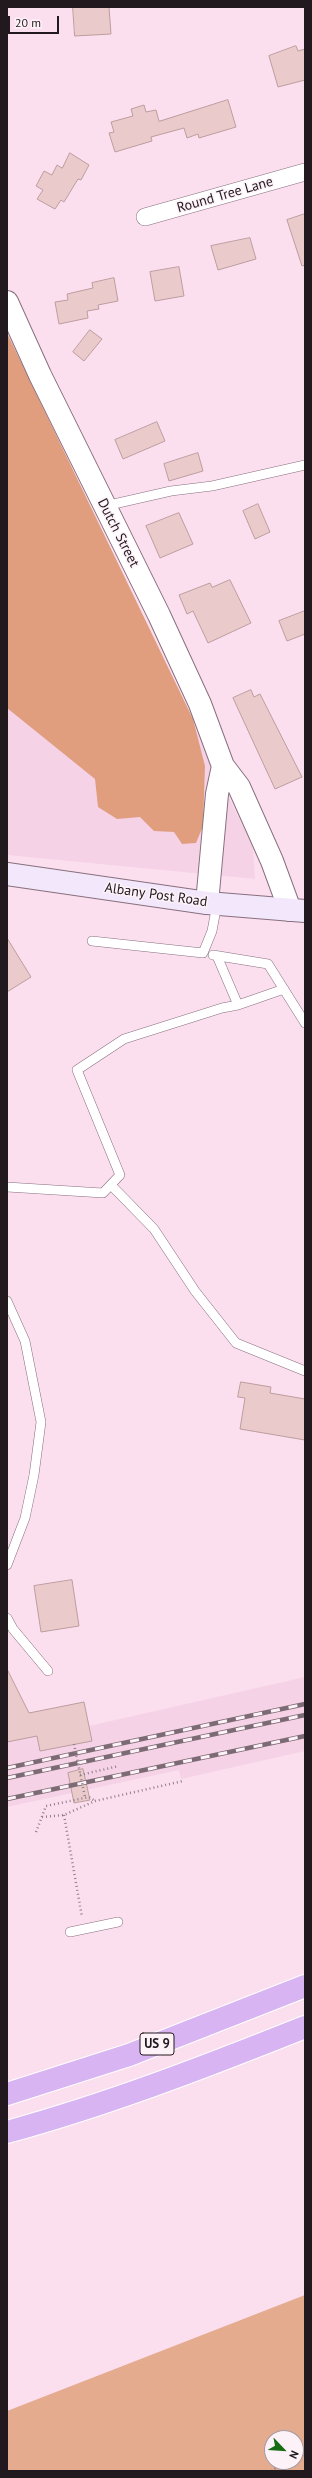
<!DOCTYPE html>
<style>
body{margin:0}
#map{position:relative;width:312px;height:2478px;overflow:hidden;background:#fbdfef;font-family:"PT Sans",sans-serif}
canvas{display:block}
.frame{position:absolute;inset:0;border:8px solid #22191e;pointer-events:none}
.north{position:absolute;left:264px;top:2430px;width:40px;height:40px;box-sizing:border-box;background:#fdf2f8;border:1px solid #a59ba1;border-radius:50%;rotate:115deg;font-size:11px;font-weight:700;line-height:16px;text-align:center;color:#22191e}
.north::after{content:'';display:block;margin:auto;width:14px;height:18px;background:#176c13;clip-path:polygon(50% 0,100% 100%,50% 72%,0 100%)}
.scale{position:absolute;left:8px;top:16px;width:51px;height:18px;box-sizing:border-box;border:2px solid #22191e;border-top:0;padding-left:5px;font-size:12px;line-height:14px;white-space:nowrap;color:#22191e;-webkit-text-stroke:3px #fdf2f8;paint-order:stroke}
</style>
<div id="map">
<canvas width="312" height="2478"></canvas>
<div class="frame"></div>
<div class="north">N</div>
<div class="scale">20 m</div>
</div>
<script>
const g = document.querySelector('canvas').getContext('2d');
g.lineJoin = 'round';
function fill(path, color) {
  g.fillStyle = color;
  g.fill(path, 'evenodd');
}
function strokePath(path, color, width, dash) {
  g.strokeStyle = color;
  g.lineWidth = width;
  g.lineCap = dash ? 'butt' : 'round';
  g.setLineDash(dash || []);
  g.stroke(path);
}
function drawText(font, color, halo, rows, align = 'center') {
  g.font = font + ' "PT Sans",sans-serif';
  g.lineWidth = 3;
  g.setLineDash([]);
  g.textBaseline = 'middle';
  g.strokeStyle = halo;
  g.fillStyle = color;
  for (const [text, x, y, turn = 0] of rows) {
    g.save();
    g.translate(x, y);
    g.rotate((+turn || 0) * Math.PI / 180);
    g.textAlign = isNaN(turn) ? turn : align;
    if (halo) g.strokeText(text, 0, 0);
    g.fillText(text, 0, 0);
    g.restore();
  }
}
const built = new Path2D(`
 M7 341 253 847 255 879 7 855Z
 M305 1677V1751L181 1779 179 1770 7 1807V1729L29 1713 84 1702 89 1726Z`);
const green = new Path2D(`
 M305 2295V2471H7V2411ZM272 2438H296V2462H272Z`);
const forest = new Path2D(`
 M7 333 193 719 205 766 203 826 196 843 182 844 174 832 154 831 140 817 117 819 98 807 95 779 7 708Z`);
const building = new Path2D(`
 M73 7H109L111 34 75 36Z
 M296 46 298 51 305 49V80L278 87 269 56Z
 M228 100 236 127 199 138 198 134 187 138 184 128 151 137 152 141 115 152 109 133 114 132 111 122 133 116 131 109 144 105 146 112 156 110 159 121Z
 M70 153 89 165 81 180 78 179 64 202 61 200 55 209 37 199 43 190 36 186 44 171 52 175 57 165 62 168Z
 M305 214V265L302 266 287 220Z
 M250 238 256 259 218 270 211 246Z
 M179 267 184 296 155 301 150 272Z
 M114 278 118 301 98 305 99 309 87 311 88 318 59 324 55 302 68 300 67 294 93 288 92 283Z
 M90 330 102 339 84 361 73 352Z
 M157 422 165 441 123 459 115 440Z
 M198 453 203 471 169 481 164 464Z
 M258 504 270 532 255 539 243 511Z
 M179 513 193 544 160 558 146 526Z
 M230 580 251 623 208 643 193 611 187 614 179 595 210 583 212 587Z
 M305 611V634L287 641 279 621Z
 M251 690 254 697 260 694 302 777 275 789 233 698Z
 M7 938 31 977 7 992Z
 M241 1382 271 1387 270 1393 305 1399V1440L240 1429 245 1398 238 1397Z
 M72 1580 79 1626 41 1632 34 1586Z
 M7 1669 29 1713 84 1702 92 1741 40 1751 37 1736 7 1742Z
 M83 1769 90 1800 74 1803 68 1773Z`);
const path = new Path2D(`
 M80 1775 119 1766
 M64 1815 82 1917
 M42 1817 64 1815 95 1801 183 1781
 M36 1832 46 1806 89 1797 95 1801
 M296 2458 305 2456
 M271 2471 285 2462`);
const service = new Path2D(`
 M105 506 171 491 212 486 305 465
 M92 941 203 953 212 931 217 904
 M213 955 268 964 305 1023
 M238 1005 284 989
 M111 1185 154 1229 195 1291 236 1343 305 1371
 M7 1187 103 1193 120 1175 77 1070 124 1039 222 1008 238 1005 217 956
 M7 1301 25 1341 41 1422 34 1475 25 1518 7 1565
 M7 1618 13 1629 48 1671
 M70 1932 118 1922`);
const minor = new Path2D(`
 M145 217 305 172`);
const tertiary = new Path2D(`
 M7 302 40 375 159 615 200 704 223 766 239 787 272 861 290 910
 M207 903 217 794 223 766`);
const secondary = new Path2D(`
 M7 874 207 903 305 911`);
const motorway = new Path2D(`
 M7 2094 129 2055 305 1986
 M7 2132C109 2104 207 2066 305 2027`);
const rail = new Path2D(`
 M7 1768 305 1704
 M7 1778 305 1715
 M7 1799 305 1736`);
const pathBridge = new Path2D(`
 M74 1744 85 1797`);
const shields = [
 [157,2044,34]
];
const shieldNames = [
 ["US 9",157,2044]
];
const streetNames = [
 ["Round Tree Lane",225,195,-16],
 ["Dutch Street",118,533,63],
 ["Albany Post Road",156,895,8]
];
fill(built, '#f6d2e7');
fill(green, '#e4ab8f');
fill(forest, '#e09e7f');
fill(building, '#ebcacc');
strokePath(building, '#bc9d9e', 1);
strokePath(service, '#886f7e', 10);
strokePath(minor, '#886f7e', 18);
strokePath(tertiary, '#886f7e', 24);
strokePath(secondary, '#886f7e', 24);
strokePath(motorway, '#fff', 24);
strokePath(path, '#917e89', 2.5, [1, 3]);
strokePath(service, '#fff', 9);
strokePath(minor, '#fff', 17);
strokePath(tertiary, '#fff', 22);
strokePath(secondary, '#f3e8fb', 22);
strokePath(motorway, '#d8b4f2', 22);
strokePath(rail, '#7c6b74', 4.5);
strokePath(rail, '#fdf2f8', 3, [9]);
strokePath(pathBridge, '#917e89', 2.5, [1, 3]);
for (const [x, y, w] of shields) {
  const box = new Path2D();
  box.roundRect(x - w / 2, y - 11, w, 22, 3);
  g.fillStyle = '#fdf2f8';
  g.fill(box);
  strokePath(box, '#22191e', 1);
}
drawText('bold 13px', '#22191e', null, shieldNames);
drawText('14px', '#22191e', '#fdf2f8', streetNames);
</script>
